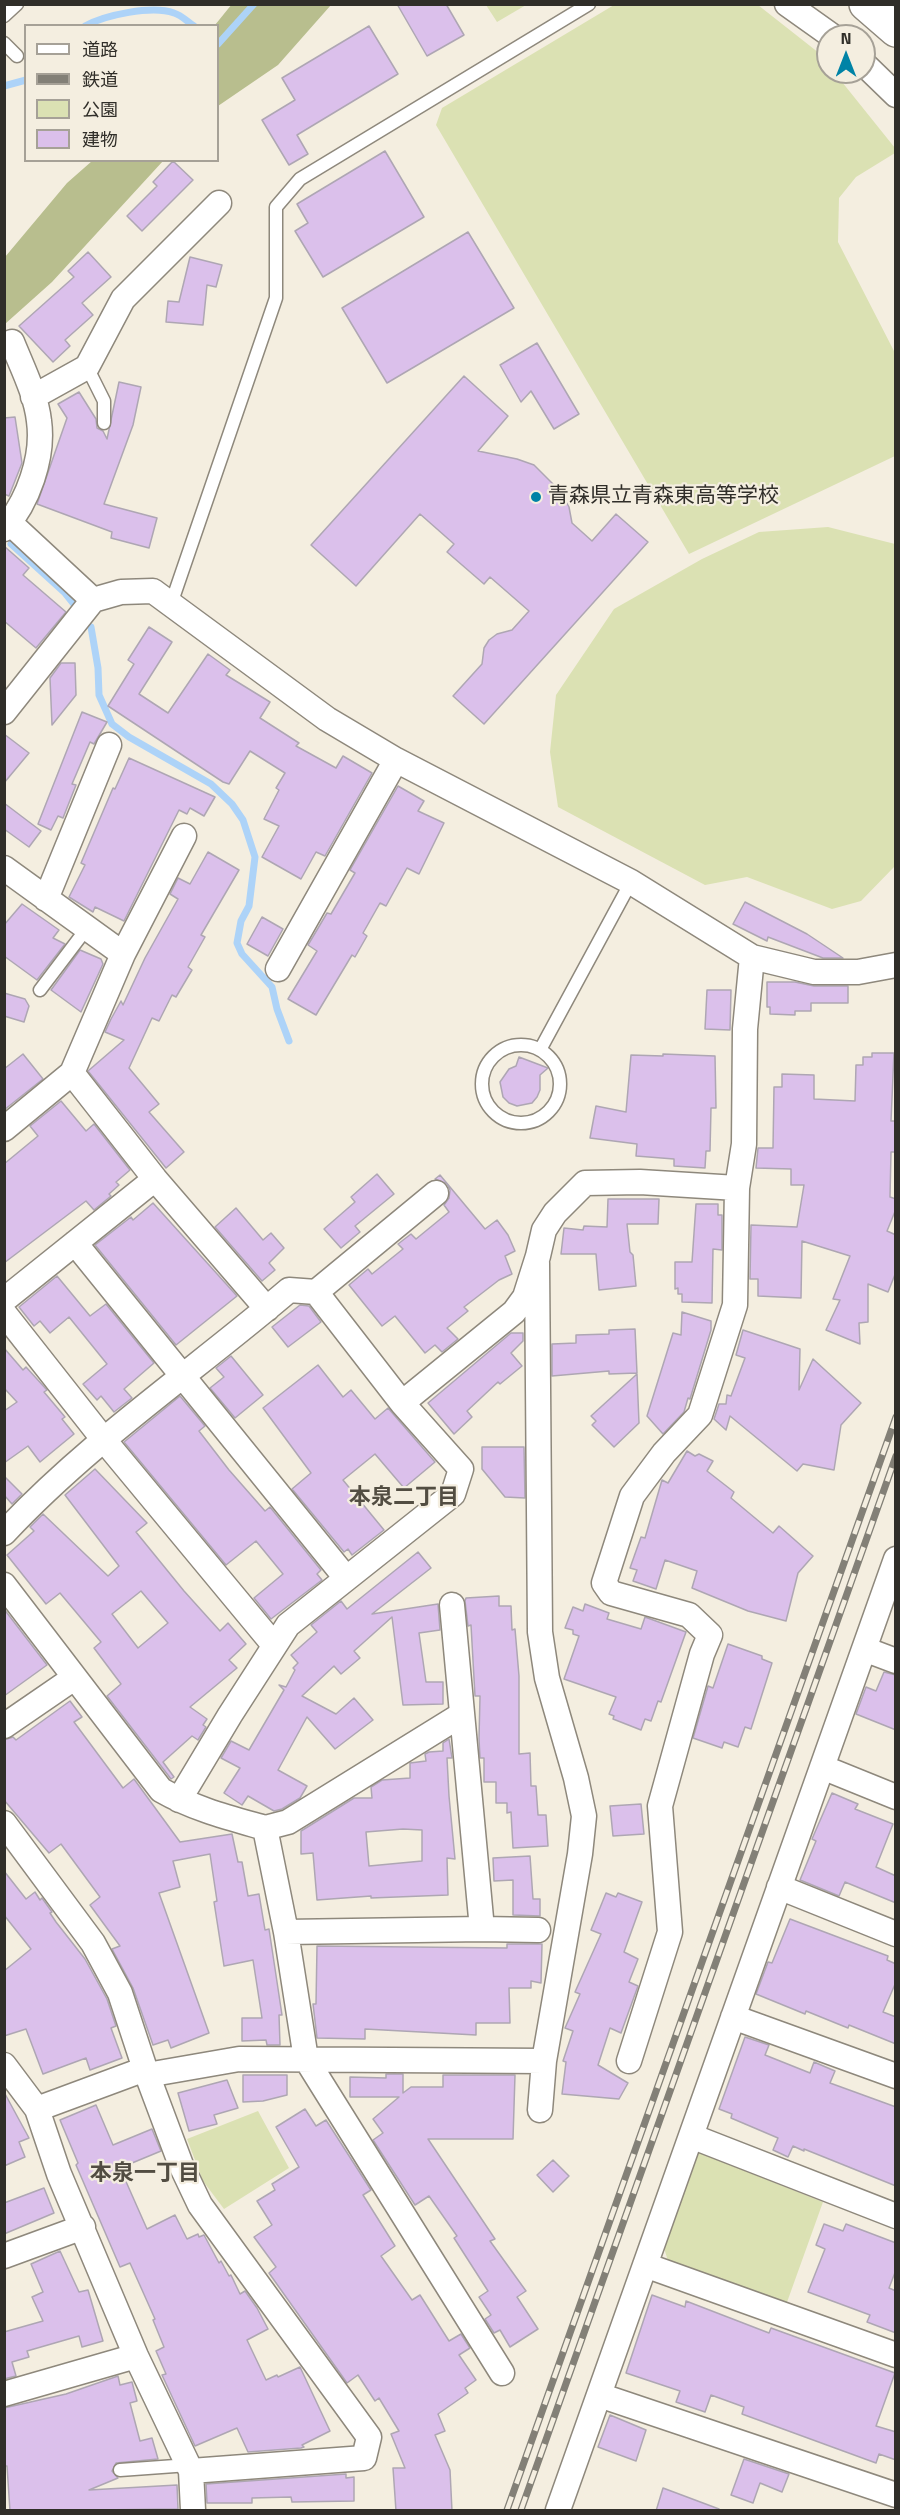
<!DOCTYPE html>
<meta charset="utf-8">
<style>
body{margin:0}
#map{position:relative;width:900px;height:2515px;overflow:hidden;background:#f4eee0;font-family:"Titillium Web","Noto Sans JP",sans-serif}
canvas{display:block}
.frame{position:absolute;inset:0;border:6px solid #302e29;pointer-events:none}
.legend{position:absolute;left:24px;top:24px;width:195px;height:138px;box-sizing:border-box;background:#f4eee0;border:2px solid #a6a197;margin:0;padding:8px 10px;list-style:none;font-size:18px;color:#302e29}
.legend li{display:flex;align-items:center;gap:12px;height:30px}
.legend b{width:30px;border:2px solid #a6a197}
.north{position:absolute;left:816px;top:24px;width:60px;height:60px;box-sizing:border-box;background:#f4eee0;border:2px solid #a6a197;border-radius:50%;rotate:0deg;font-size:16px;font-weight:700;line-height:24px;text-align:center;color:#302e29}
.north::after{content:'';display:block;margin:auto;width:21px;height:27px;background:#0083a6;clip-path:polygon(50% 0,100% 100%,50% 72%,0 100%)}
</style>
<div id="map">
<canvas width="900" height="2515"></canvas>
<div class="frame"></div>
<ul class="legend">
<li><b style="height:8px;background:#fff"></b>道路</li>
<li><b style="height:8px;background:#838077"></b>鉄道</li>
<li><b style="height:16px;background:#dbe1b3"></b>公園</li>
<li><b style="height:16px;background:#dbc0eb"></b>建物</li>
</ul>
<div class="north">N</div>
</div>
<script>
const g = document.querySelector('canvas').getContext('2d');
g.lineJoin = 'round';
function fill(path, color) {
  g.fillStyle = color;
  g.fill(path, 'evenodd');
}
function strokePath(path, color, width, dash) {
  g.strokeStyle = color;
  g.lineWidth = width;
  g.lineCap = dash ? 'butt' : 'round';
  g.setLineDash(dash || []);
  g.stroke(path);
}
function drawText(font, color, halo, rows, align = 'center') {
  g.font = font + ' "Titillium Web","Noto Sans JP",sans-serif';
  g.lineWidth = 4.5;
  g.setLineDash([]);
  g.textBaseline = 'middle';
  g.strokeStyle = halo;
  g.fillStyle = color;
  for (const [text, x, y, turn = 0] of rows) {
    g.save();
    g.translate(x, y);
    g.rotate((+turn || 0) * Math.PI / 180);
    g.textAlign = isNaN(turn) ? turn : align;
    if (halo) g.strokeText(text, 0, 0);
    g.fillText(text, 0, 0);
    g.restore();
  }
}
const green = new Path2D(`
 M486 5H526L497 22Z
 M614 5H758L819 53 828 64V72H834L895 148V153L856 177 839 198 838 242 895 353V456L689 554 436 125 442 108Z
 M828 527 895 544V866L861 901 832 909 747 877 705 885 558 807 550 752 556 695 614 609 702 559 759 532Z
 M258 2111 289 2168 224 2209 203 2181 187 2139Z
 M697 2152 823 2202 786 2305 668 2261 664 2248Z`);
const forest = new Path2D(`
 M232 4 331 5 278 65 218 106V26L215 25Z
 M92 161H163L52 282 5 324V257L67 183Z`);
const stream = new Path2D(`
 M85 26C105 15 152 5 174 13 181 15 188 22 194 26
 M218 44 254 4
 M4 86 26 80
 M11 544 65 593 77 608
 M91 627 98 668 99 695 112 724 129 737 211 784 232 804 243 820 255 857 249 906 241 921 237 943 242 954 272 987 277 1009 289 1041`);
const building = new Path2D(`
 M397 4H446L464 35 427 56Z
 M369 26 398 74 297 135 308 154 289 165 262 120 295 100 282 78Z
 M385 151 424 217 323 277 295 231 308 223 297 204Z
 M173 161 193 180 142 231 127 216 157 186 153 182Z
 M468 232 514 308 387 383 342 308Z
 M88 252 111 277 82 303 93 315 65 340 70 346 53 362 19 326 74 277 68 271Z
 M190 257 222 265 216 287 207 285 203 325 166 322 168 301 179 302Z
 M537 343 579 414 554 429 531 391 521 402 500 365Z
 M464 376 508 416 478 451 517 459 534 465 561 492 569 507 572 523 592 541 616 514 648 542 484 724 453 696 482 664 484 648 489 640 497 634 512 630 529 611 490 577 484 584 447 552 454 544 420 514 356 586 311 545Z
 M119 382 141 387 133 425 104 504 157 518 149 548 111 538 112 532 37 504 67 418 58 404 79 392 96 419 97 428 103 431 107 439Z
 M15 417 22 463 9 496 4 494V418Z
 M4 546 29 568 23 575 66 612 36 648 4 621Z
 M149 627 172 642 139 694 168 713 208 654 230 670 226 675 270 702 260 718 299 743 296 746 336 768 343 756 372 773 325 856 316 852 301 879 262 857 279 826 264 819 279 790 276 788 285 773 250 751 229 784 223 782 108 706 134 664 128 660Z
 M61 663H75L76 695 52 725 50 678Z
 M82 712 107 722 94 744 90 742 72 784 76 785 63 818 58 816 51 830 38 824Z
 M4 734 29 753 4 783Z
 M129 758 215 797 204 816 190 808 187 814 179 810 124 921 95 907 93 912 69 897 85 865 81 863 113 788 115 789Z
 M398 786 424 801 418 811 444 823 419 874 407 868 386 906 380 903 363 933 367 936 355 957 352 955 316 1015 288 999 317 951 308 945 327 913 331 914 355 873 350 870Z
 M4 803 41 831 29 847 4 829Z
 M208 852 239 870 201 935 205 937 188 967 192 970 176 997 172 995 159 1021 152 1018 129 1068 159 1104 149 1112 184 1152 166 1168 88 1071 124 1040 105 1032 111 1019 121 1001 123 1005 145 958 178 899 170 894 178 878 190 884Z
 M745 902 807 934 843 958H823L768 937 767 941 733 924Z
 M22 904 59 930 53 938 65 944 37 980 4 956V925Z
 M262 917 283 929 268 956 247 944Z
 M80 950 101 959 103 964 81 1012 51 990Z
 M767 982H795L814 986H848V1003H811V1011H795V1015L770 1014V1007H767Z
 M707 990H731L730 1030 705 1029Z
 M4 993 25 999 29 1006 24 1022 4 1016Z
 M872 1053H894L891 1121H896V1152H891L890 1197 896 1199V1209L887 1231 896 1235V1272L888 1292 868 1284V1322L859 1323 860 1344 826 1330 840 1300 833 1299 850 1256 802 1241 801 1298 758 1296V1279H750L751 1225 797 1227 804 1185H791V1169L756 1168 758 1148H773L774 1087H782V1074L814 1075V1099L855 1101 856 1065H863V1057H872Z
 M23 1054 43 1079 4 1110V1069Z
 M663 1054 715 1056 716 1108H711L710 1151H706L705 1168 674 1166V1159L636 1156 637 1144 590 1138 596 1106 626 1112 631 1055 663 1056Z
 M519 1057 548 1068 540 1075V1090L537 1097 532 1103 517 1106 509 1103 503 1097 500 1082 509 1069 516 1066Z
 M61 1101 86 1131 94 1124 130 1170 116 1182 119 1185 109 1194 111 1196 94 1210 86 1201 4 1263V1164L38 1136 30 1126Z
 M377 1174 394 1194 355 1226 360 1232 341 1248 324 1229 355 1202 351 1197Z
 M440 1175 485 1229 497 1220 508 1235 515 1251 505 1256 512 1274 499 1280 464 1307 468 1311 447 1328 458 1339 442 1352 435 1345 425 1353 395 1316 382 1326 349 1285 368 1269 372 1274 403 1249 398 1244 411 1234 416 1239 449 1212 444 1205 449 1198 450 1190 447 1184 435 1179Z
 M608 1199H659L658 1224H627L630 1252 633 1255 636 1286 599 1290 596 1254H561L564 1228 583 1230 584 1226 607 1227Z
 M153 1203 237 1296 176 1345 95 1245 131 1217 133 1220Z
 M696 1204H718V1215H722V1250L713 1249 712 1303 682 1302V1294H678V1288L675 1289V1262H692Z
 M236 1208 263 1240 271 1233 284 1248 269 1263 275 1270 262 1281 215 1227Z
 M57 1276 90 1316 106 1304 154 1363 124 1389 132 1398 114 1412 101 1396 97 1400 83 1384 107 1364 69 1317 50 1333 40 1321 34 1326 19 1307Z
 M300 1305 309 1306 321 1322 288 1347 272 1327Z
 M682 1312 711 1321V1330L690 1399 688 1398 684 1412 663 1434 647 1416 673 1333 681 1335Z
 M635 1329 637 1373 609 1374V1371L552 1376V1344L576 1343V1335L609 1334V1330Z
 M743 1330 800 1349 799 1390 813 1359 861 1403 841 1425 834 1470 803 1464 797 1471 730 1416 726 1430 714 1419 719 1404H726L727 1395 731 1396 745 1358 736 1355Z
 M511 1333H523V1341L511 1353 522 1366 500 1384 498 1382 467 1411 472 1417 454 1434 428 1403Z
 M4 1348 23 1370 26 1367 47 1390 44 1392 65 1417 62 1419 74 1434 40 1462 28 1446 4 1463V1411L17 1402 4 1388Z
 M231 1356 263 1395 235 1418 210 1388 224 1377 216 1368Z
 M318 1365 343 1397 351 1390 375 1419 388 1408 435 1462 404 1488 375 1454 343 1480 384 1530 352 1555 348 1549 344 1552 292 1489 311 1473 263 1408Z
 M637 1374 639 1423 614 1447 592 1425 596 1421 591 1416Z
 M180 1396 205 1426 199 1431 229 1470 265 1511 270 1507 321 1570 317 1574 322 1580 271 1619 254 1598 283 1574 256 1541 226 1565 124 1442Z
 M482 1447H524L525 1498 505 1497 482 1469Z
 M687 1451 695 1456 699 1454 713 1461 707 1471 734 1492 731 1498 773 1533 779 1526 813 1556 798 1573 786 1621 748 1611 692 1588 697 1571 665 1560 656 1589 633 1581 637 1570 630 1568 641 1537 645 1538 662 1480 668 1483Z
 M95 1469 147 1523 136 1532 184 1591 220 1631 228 1623 246 1644 229 1660 237 1668 190 1707 207 1719 203 1725 206 1727 198 1740 192 1736 163 1762 174 1777 171 1779 107 1696 121 1684 94 1648 101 1642 60 1593 46 1604 7 1555 34 1531 30 1527 43 1514 108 1576 119 1566 65 1495ZM141 1591 168 1623 138 1648 112 1614Z
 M5 1477 22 1494 12 1504 4 1495Z
 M418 1552 431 1568 372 1614 438 1604 440 1630 419 1633 426 1682H443V1704L403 1705 392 1617 354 1651 360 1658 341 1674 334 1666 302 1696 336 1714 354 1698 373 1720 335 1749 307 1717 278 1770 307 1786 300 1798 282 1809 274 1811 248 1796 242 1805 224 1793 240 1768 221 1758 231 1741 249 1750 284 1690 279 1685 286 1687 295 1670 293 1668 298 1663 291 1655 317 1632 311 1625 341 1601 347 1609Z
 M499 1596V1606H511L512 1630 515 1629 519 1676V1754L530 1753 531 1786H536L538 1815H546L548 1846 513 1848 511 1812 507 1813V1803H496V1782H484V1758H480L479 1739 480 1696H475L471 1625 468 1626 465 1601 466 1598Z
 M585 1604 609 1613 607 1619 641 1629 645 1617 686 1632 661 1702 658 1701 651 1721 645 1719 641 1730 613 1719 614 1716 609 1714 616 1697 564 1679 579 1636 573 1634V1630L565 1628 573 1607 583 1611Z
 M4 1609 47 1665 4 1696Z
 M728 1644 762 1656V1659L772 1663 751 1729 745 1727 738 1747 724 1742 722 1748 693 1738 708 1686 713 1688Z
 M884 1672 896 1675V1730L856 1714 866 1687 876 1691Z
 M70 1701 82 1717 74 1722 123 1788 134 1779 180 1842 232 1834 238 1862H242L248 1896 259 1894 265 1930 269 1929 282 2015H279L280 2045H267L266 2040 242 2041V2018H262L253 1960 224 1966 214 1902 217 1901 210 1854 173 1861 180 1887 159 1893 209 2033 171 2048 168 2040 153 2045 133 1988 112 1949 120 1946 90 1905 100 1897 61 1844 49 1853 4 1800V1740L13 1737 16 1740Z
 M449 1739 452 1758H447L449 1796 455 1859 447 1858 448 1895 371 1898V1896L317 1900 313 1853 301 1854V1831L354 1798H372L371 1787 382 1780 410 1778V1763L426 1761 425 1754 429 1752 443 1751V1743ZM403 1829 422 1830V1861L369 1866 366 1832Z
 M832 1793 858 1804 855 1809 893 1824 876 1867 896 1876V1903L845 1882 839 1896 800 1880 816 1841 812 1839Z
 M641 1804 644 1834 613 1836 610 1806Z
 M530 1856 533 1899H540V1916L513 1915V1880L494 1881 493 1858Z
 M4 1871 26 1899 35 1892 40 1900 42 1898 52 1912 50 1913 56 1922 85 1959 107 1999 116 2026 111 2028 122 2058 90 2070 86 2058 43 2074 26 2029 4 2036V1971L31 1949 4 1915Z
 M606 1893 616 1897 618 1893 642 1902 624 1952 638 1959 629 1982 638 1986 621 2033 610 2028 598 2065 628 2083 619 2099 562 2094 566 2062 563 2061 573 2031 565 2028 580 1994 575 1992 601 1934 591 1930Z
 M790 1919 888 1956 887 1960 896 1964V1982L883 2012 896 2017V2044L849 2025 848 2028 806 2011 805 2014 756 1994 768 1962 772 1963Z
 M507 1944H542L541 1983 531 1981V1988H509L510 2023H476V2035L365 2029V2039L317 2038 313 2004H316L317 1946 507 1948Z
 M745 2037 769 2045 765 2055 810 2073 814 2062 835 2071 830 2083 896 2107V2186L804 2149V2151L793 2146 788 2157 773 2150 778 2138 731 2118 732 2114 719 2109Z
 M386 2074H403V2093L411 2087H443V2075H515L513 2139H428L495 2239 490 2241 526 2291 517 2297 538 2329 510 2347 500 2330 494 2333 485 2319 491 2315 479 2297 488 2291 454 2238 457 2236 429 2196 415 2205 373 2140 383 2133 373 2119 399 2097H350V2077L386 2078Z
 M243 2075H287V2095L263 2101 243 2102Z
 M227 2080 238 2108 214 2115 217 2124 189 2131 178 2093Z
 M4 2092 29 2138 19 2142 25 2157 4 2166Z
 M96 2105 113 2145 152 2129 161 2151 120 2168 147 2229 175 2215 187 2239 198 2234 199 2237 204 2235 219 2263 221 2261 229 2276 231 2275 240 2294 245 2291 257 2308 268 2329 247 2340 266 2380 277 2375 278 2377 300 2367 330 2431 302 2445 304 2447 301 2448 248 2452 237 2428 195 2446 162 2375 166 2374 156 2351 164 2347 153 2320 155 2319 130 2263 120 2267 76 2165 78 2163 60 2120Z
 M305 2109 316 2126 326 2120 371 2190 363 2195 395 2246 381 2256 412 2300 420 2295 449 2341 461 2334 470 2348 459 2355 476 2380 465 2388 468 2393 438 2414 445 2431 435 2435 450 2470 452 2511H396L393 2468H405L391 2434 399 2431 379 2398 375 2401 358 2375 347 2383 269 2273 276 2267 254 2237 272 2225 257 2201 275 2190 272 2184 299 2167 276 2127Z
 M553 2160 569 2176 553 2192 537 2175Z
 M44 2188 54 2213 4 2234V2203Z
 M824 2224 843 2231 846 2224 896 2243V2270L889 2288 896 2291V2333L867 2322 870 2315 808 2292 825 2249 816 2245Z
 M60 2251 79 2292 88 2290 103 2341 82 2347 79 2336 27 2351 29 2357 12 2362 16 2376 4 2379V2332L43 2321 32 2297 43 2292 31 2264Z
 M652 2295 685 2307 686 2301 769 2333 771 2328 895 2373 876 2426 896 2432V2460L879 2454 876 2463 742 2414 744 2407 711 2395 705 2412 676 2402 680 2391 626 2373Z
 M118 2376 120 2385 132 2382 137 2401 130 2403 140 2441 152 2438 158 2459 116 2463 112 2471 118 2478 89 2490 177 2485 178 2509 10 2511 7 2466H4V2408L66 2394Z
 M610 2415 646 2430 636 2461 598 2447Z
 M744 2459 789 2474 782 2492 760 2483 753 2503 731 2495Z
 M346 2474V2478L354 2477V2501L292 2502 291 2497 252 2498V2503H207L206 2484Z
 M663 2488 719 2509V2511H656Z`);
const lane = new Path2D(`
 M4 16 17 4
 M4 43 17 56
 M87 367 104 401V423
 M171 604 276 298V207L300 179 589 4
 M40 990 87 928
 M482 1084a39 39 0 1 1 78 0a39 39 0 1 1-78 0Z
 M540 1050 631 882
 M120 2470 189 2465`);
const street = new Path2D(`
 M787 4 832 36
 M864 64 896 95
 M33 397 87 367 123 299 219 203
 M10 523 93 600
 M4 529C28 502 44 457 39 421 36 394 22 367 12 342
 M4 712 93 600 121 592 153 591 327 719 396 760 631 882 752 957 814 972H858L896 965
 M4 868 123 954 72 1073 155 1179 267 1309
 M46 899 109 745
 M123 954 184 836
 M278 969 396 760
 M4 1129 72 1073
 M75 1243 346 1578
 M537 1263 540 1632 547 1678 576 1778 584 1816 580 1854 544 2061 540 2110
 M316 1292 436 1193
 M4 1300 155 1179
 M4 1313 104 1440 274 1645
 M402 1403 514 1312 525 1297 538 1256 544 1230 555 1213 585 1183 640 1182 737 1188
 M4 1533C90 1441 194 1371 289 1290L316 1292 402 1403 461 1469 453 1494 288 1625 230 1715 179 1800
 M4 1585 161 1790C194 1809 230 1818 265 1828L286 1932 306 2059 502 2373
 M452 1605 482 1929
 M864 1649 896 1661
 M4 1726 74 1678
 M822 1767 896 1797
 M4 1823 93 1943 120 1993 145 2069 181 2165 200 2205 369 2437 364 2458 191 2471
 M265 1828 288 1822 461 1715
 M779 1887 896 1934
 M286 1932 482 1929 538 1930
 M733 2017 896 2076
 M629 2061 670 1932 660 1806 702 1654 710 1635 689 1615 611 1593 604 1583 632 1496 664 1453 700 1415 735 1305 737 1188 744 1144 745 1029 752 957
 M4 2065 37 2109 59 2174 136 2356 191 2471 193 2510
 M147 2075 239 2059 544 2061
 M37 2109 145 2069
 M691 2136 896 2216
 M4 2256 83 2227
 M645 2265 896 2355
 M4 2394 136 2356
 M599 2395 896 2495
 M558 2510 896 1559`);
const secondary = new Path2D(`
 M866 4 896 30`);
const rail = new Path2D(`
 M507 2510 896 1417
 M521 2510 896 1456`);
const markers = [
 [536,497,6,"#0083a6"]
];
const poiNames = [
 ["青森県立青森東高等学校",548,497]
];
const neighbourhoodNames = [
 ["本泉二丁目",404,1499],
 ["本泉一丁目",145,2175]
];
fill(green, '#dbe1b3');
fill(forest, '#b8be8e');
strokePath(stream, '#add3f8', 7);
fill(building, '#dbc0eb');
strokePath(building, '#aea6b3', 1.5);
strokePath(lane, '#8e887c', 15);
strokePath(street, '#8e887c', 27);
strokePath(secondary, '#8e887c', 36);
strokePath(lane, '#fff', 12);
strokePath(street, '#fff', 24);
strokePath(secondary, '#fff', 33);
strokePath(rail, '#838077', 7);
strokePath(rail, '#f4eee0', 4.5, [14]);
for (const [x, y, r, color] of markers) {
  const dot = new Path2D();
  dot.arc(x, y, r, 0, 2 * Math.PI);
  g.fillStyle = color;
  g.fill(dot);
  strokePath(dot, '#f4eee0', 2);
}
drawText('21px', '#302e29', '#f4eee0', poiNames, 'left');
drawText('bold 22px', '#524d42', '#f4eee0', neighbourhoodNames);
</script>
